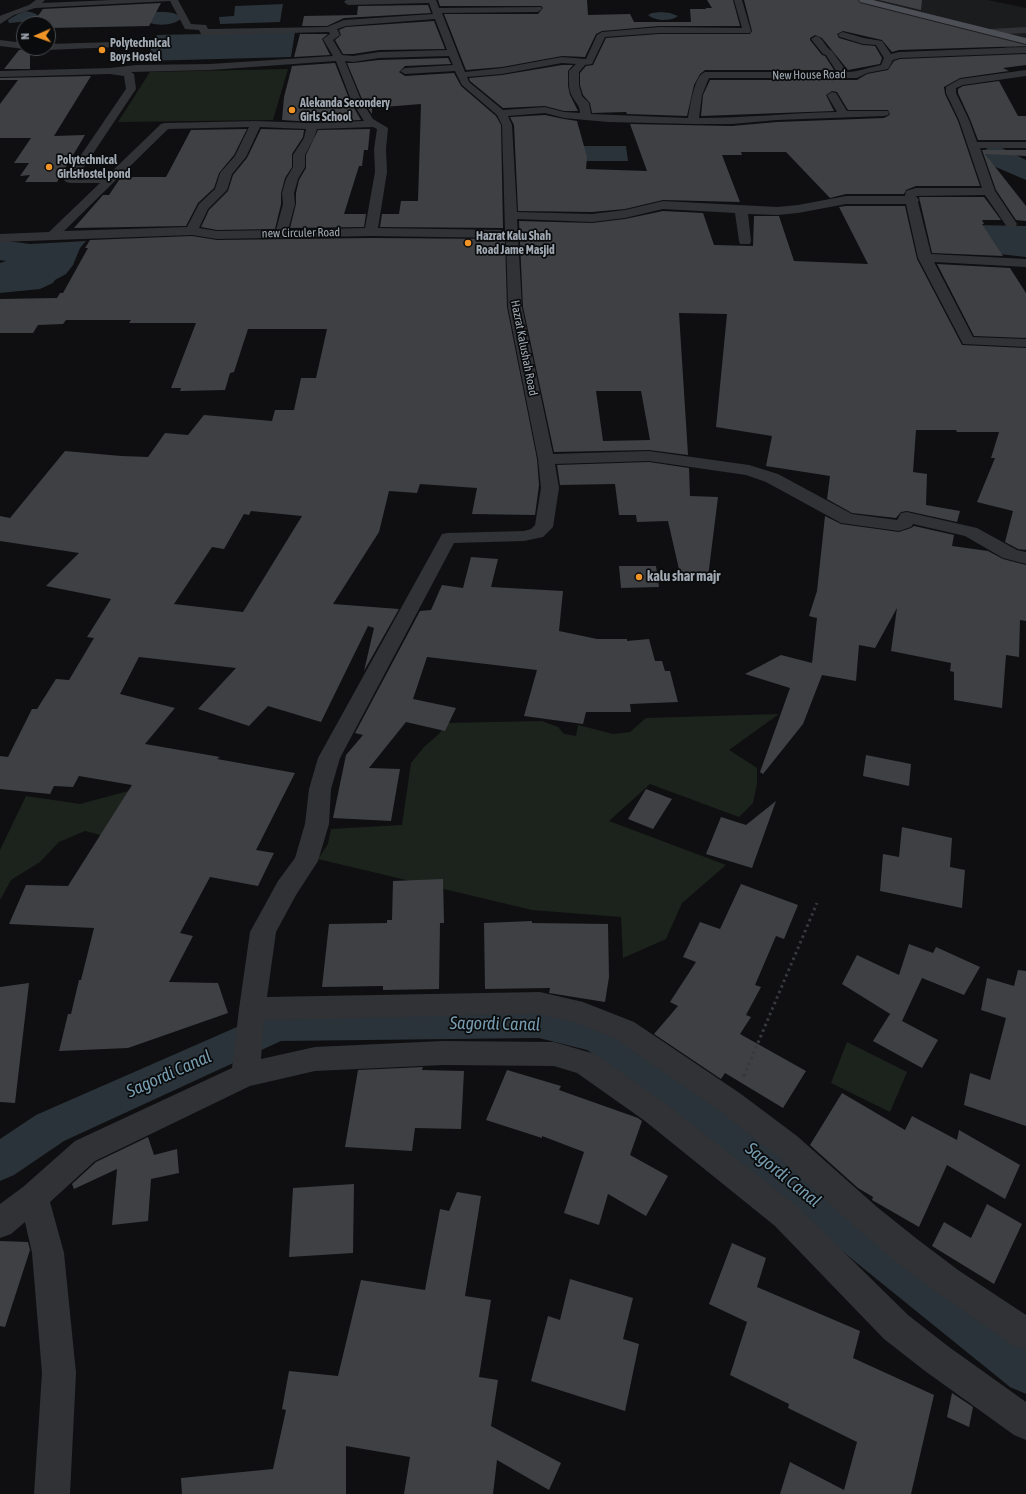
<!DOCTYPE html>
<style>
body{margin:0}
#map{position:relative;width:1026px;height:1494px;overflow:hidden;background:#0f0f11;font-family:"Asap Condensed",sans-serif}
canvas{display:block}
.north{position:absolute;left:16px;top:16px;width:40px;height:40px;box-sizing:border-box;background:#0a0b0c;border:1px solid #464a4e;border-radius:50%;rotate:268deg;font-size:11px;font-weight:700;line-height:16px;text-align:center;color:#a0a8b2}
.north::after{content:'';display:block;margin:auto;width:14px;height:18px;background:#f09428;clip-path:polygon(50% 0,100% 100%,50% 72%,0 100%)}
</style>
<div id="map">
<canvas width="1026" height="1494"></canvas>
<div class="north">N</div>
</div>
<script>
const g = document.querySelector('canvas').getContext('2d');
g.lineJoin = 'round';
function fill(path, color) {
  g.fillStyle = color;
  g.fill(path, 'evenodd');
}
function strokePath(path, color, width, dash) {
  g.strokeStyle = color;
  g.lineWidth = width;
  g.lineCap = dash ? 'butt' : 'round';
  g.setLineDash(dash || []);
  g.stroke(path);
}
function drawText(font, color, halo, rows, align = 'center') {
  g.font = font + ' "Asap Condensed",sans-serif';
  g.lineWidth = 3.5;
  g.setLineDash([]);
  g.textBaseline = 'middle';
  g.strokeStyle = halo;
  g.fillStyle = color;
  for (const [text, x, y, turn = 0] of rows) {
    g.save();
    g.translate(x, y);
    g.rotate((+turn || 0) * Math.PI / 180);
    g.textAlign = isNaN(turn) ? turn : align;
    if (halo) g.strokeText(text, 0, 0);
    g.fillText(text, 0, 0);
    g.restore();
  }
}
const built = new Path2D(`
 M821 0H988L1026 8V53Z`);
const green = new Path2D(`
 M288 69 273 120 118 122 150 72Z
 M779 714 729 750 757 768V783L753 803 739 817 650 784 609 821 726 865 682 903 666 939 623 958 621 917 532 910 318 859 328 844 331 829 402 825 411 763 424 747 440 733 445 723 542 721 558 727 564 734 576 736 578 725 613 734 630 732 646 718Z
 M154 784 108 837 85 831 59 842 40 862 11 880 0 900V850L26 796 80 804Z
 M847 1042 907 1072 890 1112 831 1083Z`);
const water = new Path2D(`
 M283 4 280 22 220 24 219 17 234 16 235 6Z
 M26 11 34 13 39 16C30 22 20 22 9 23L8 20 18 14Z
 M157 12C166 12 175 11 181 18 175 26 156 26 147 22L149 15Z
 M661 12 670 13 678 16C671 22 655 21 648 15L652 13Z
 M295 32 291 57 146 61 157 35Z
 M578 146H626L628 161H579Z
 M988 148H1002L1026 160V180L991 165 983 151Z
 M978 225 1026 226V257L999 254Z
 M7 241 30 244 86 241 80 248 73 265 66 274 55 280 53 283 40 289 0 293V263L6 261 0 260V242Z`);
const canal = new Path2D(`
 M539 1006 597 1020 610 1025 700 1085 1026 1342V1394L1010 1387 858 1264 672 1109 587 1050 539 1038 281 1041 64 1141 14 1175 0 1181V1139L36 1115 278 1009Z`);
const building = new Path2D(`
 M438 0H587L588 15 630 14 634 22H691L690 9H706V8H712L707 0H733L740 26H659L602 31 596 34 585 57 562 56 502 67 466 70 444 14H538L543 8 541 6H440Z
 M744 0H858L860 3 1026 45V46L899 50 892 52 882 40 843 31 837 34 839 38 863 45 875 46 882 58 880 64 848 70 822 38 815 35 810 38V40L822 55 825 56 834 70H705L700 74 694 85 687 116 627 114 626 112 592 113 590 103 583 95 580 85V73L586 66 593 65 606 38 659 34H750L752 31Z
 M879 0H922L921 10Z
 M161 3 149 26 48 28V24H32L43 9Z
 M428 5 431 13 344 18 327 26H302L304 16 357 15 358 6Z
 M434 21 445 49 379 50 353 54H343L335 40 341 35 339 30 346 27Z
 M300 34H328L322 39 330 55 294 57Z
 M30 48V69H4L19 50H24Z
 M1026 54V65L1003 68 1009 71 960 78 944 87 945 94 958 121 980 186H916L906 190 904 194H846L830 198 786 152H741L742 155H722L740 202 663 200 625 209 592 212 518 211 514 125 510 117 545 115 564 119 577 121 587 157 586 169 647 171 630 124 732 126 777 122 884 118 888 116 890 114 888 110H848L837 92 832 91 826 95 834 111 701 116 703 95 710 80H857L867 74 888 70 894 61 900 59Z
 M448 58 451 64 405 66 399 72 405 76 454 73 461 86 496 116 501 125 503 228 380 227 382 214H399L401 201H418L421 104 372 108V114L362 99 347 63H353L379 60Z
 M335 63 350 101 361 120 312 122 282 120 284 97 292 66Z
 M562 65H573L568 71V86L570 95 578 111H564L545 106 503 108 470 81 469 78 502 75Z
 M91 76 54 136 85 135 57 182H25L30 175 20 176 29 163H14L31 138H0V104L18 80H0V78Z
 M999 81 1018 116H1026V140H978L970 119 958 93V89L963 86Z
 M247 129 234 155 219 173 214 188 198 203 186 226 74 228 103 195H109L121 177H166L191 130Z
 M261 129 304 130 303 137 292 154V167L285 178 281 193V204L275 229 217 230 201 227 209 210 228 191 233 175 247 158Z
 M370 129 368 150H364L362 166H359L344 214H366L364 227 290 228 296 204V193L299 180 306 168V155L318 130Z
 M982 150H1026V156L985 154 1026 206V221L1016 220 996 190Z
 M919 197H984L1001 220H982L984 224H982L1003 256 932 253Z
 M846 206H905L917 259 962 345 1026 348V550L1018 549 1005 542 1013 511 977 502 995 458H991L999 432H957L956 430H916L913 472 927 474 926 505 960 511 957 522 907 511 901 512 896 518 852 513 827 499 830 476 766 466 772 436 716 427 727 314 679 313 688 455 649 450 554 452 523 307 519 221 592 223 625 219 663 211 703 213 714 245 753 246 754 216H779L794 261 868 264 839 207ZM596 391H641L650 440 603 441Z
 M192 236 217 240 371 238 505 239 507 307 537 459 539 485 535 515 472 514 477 488 420 484 417 493 389 491 379 532 333 604 399 609 364 671 374 628 368 626 321 722 268 706 249 726 198 709 236 668 139 657 120 694 175 708 145 744 220 757 217 759 295 773 256 850 274 853 258 886 210 877 180 933 193 936 169 982 218 983 228 1013 128 1048 59 1051 68 1014H71L79 980H81L94 928 9 924 26 885 68 886 132 785 79 776 73 787 54 786 50 794 0 789V756L8 757 32 709H37L56 679 69 680 94 638 87 637 111 599 46 586 79 553 0 541V516L10 518 65 451 121 456 148 457 165 433 188 435 204 415 272 421 275 410H294L301 378H316L327 329H248L234 372 230 373 225 390 180 391 181 388H171L196 323H129L131 320H66L63 324 38 325 33 333H0V299L57 298 60 293H63L88 248H85L90 240ZM251 511 302 516 243 612 174 604 212 547 224 549 244 514 249 515Z
 M937 264 1010 268 1026 293V338L974 336Z
 M649 462 689 468 690 496 718 497 708 577 681 578 668 521 637 522 636 515H619L615 484 560 485 557 465Z
 M825 516 841 524 899 532 911 528 914 526 954 535 952 546 988 551 1003 559 1026 565V621L1020 620 1019 657 1006 655 1002 708 954 700V672L950 671 951 663 891 651 897 608 875 648 859 645 856 681 822 675 803 724 763 774 760 772 790 688 745 674 781 655 812 663 817 618 809 616 817 591Z
 M471 557 498 559 491 587 563 591 559 631 597 639H627V641L649 639 655 661H662L665 671H670L678 702 630 704 631 712H586L583 724 524 716 537 670 427 657 413 699 456 708 445 731 406 722 369 768 400 769 391 821 333 818 346 755 363 735 355 733 420 611 431 610 442 585 463 588Z
 M619 566H656L659 587 621 588Z
 M866 755 911 764 909 786 863 776Z
 M646 789 672 799 653 829 628 819Z
 M776 801 752 868 706 854 721 817 746 825Z
 M902 827 952 838 950 867 965 870 962 908 880 891 883 854 899 857Z
 M443 879 444 923H440L439 989 383 990V986L322 987 329 924 387 923V920H392L393 881Z
 M741 884 798 905 784 939 776 936 755 985 761 987 746 1015 751 1017 740 1034 806 1071 783 1108 725 1073 721 1079 654 1034 678 1006 670 1002 696 962 683 957 700 922 720 929Z
 M532 921V923L608 924 609 977 605 1002 549 993 550 988 485 989 484 923Z
 M909 944 933 953 936 947 980 967 964 995 922 978 902 1021 938 1040 922 1068 873 1041 890 1014 895 1017 842 984 857 955 899 975Z
 M1018 970 1026 971V1126L964 1105 970 1073 990 1080 1006 1018 981 1010 987 978 1014 986Z
 M29 983 15 1103 0 1102V987Z
 M423 1067 422 1070 464 1071 461 1129 415 1128 412 1151 345 1147 358 1070Z
 M507 1070 561 1086 559 1090 638 1118 642 1121 630 1155 668 1176 646 1216 608 1194 599 1225 564 1213 584 1152 542 1136V1138L486 1120Z
 M842 1093 905 1130 912 1116 957 1140 959 1130 1020 1165 1005 1199 947 1165 919 1227 872 1200 873 1197 858 1188 810 1145Z
 M148 1137 154 1155 177 1149 179 1173 151 1179 148 1221 112 1225 117 1169 74 1189 72 1184 96 1162Z
 M354 1184 353 1253 289 1257 293 1188Z
 M457 1192 481 1196 465 1296 491 1300 479 1377 498 1380 491 1426 561 1463 549 1490 497 1460 493 1494H404L410 1457 346 1446V1494H182L181 1478 273 1469 286 1410 282 1409 289 1371 338 1376 361 1280 425 1290 440 1209 449 1211Z
 M987 1204 1022 1224 994 1284 932 1246 944 1222 971 1238Z
 M0 1241 28 1242 30 1250 5 1327 0 1326Z
 M732 1243 766 1258 757 1287 860 1331 853 1358 934 1395 911 1494H780L790 1462 844 1490 857 1442 788 1408 789 1404 730 1375 747 1322 709 1304Z
 M570 1279 633 1298 623 1339 639 1344 625 1411 531 1381 548 1316 560 1320Z
 M952 1393 973 1407 969 1427 947 1417Z`);
const pathFar1 = new Path2D(`
 M744 1076 817 903`);
const path = new Path2D(`
 M743 1077 744 1075`);
const minor = new Path2D(`
 M36 0H45L42 3 112 0H178L191 24 206 25 208 29 327 27 344 20 433 14 429 3 348 5 344 2 346 0H436L439 8 541 7 542 9 538 12 442 13 465 72 502 68 562 57 586 59 597 35 602 32 659 27 742 28 734 0H742L751 31 750 33H659L605 37 592 64 585 65 579 72V85L582 96 589 103 591 114 688 118C690 108 694 75 705 72H837L826 55 823 54 811 39 816 36C824 38 825 48 832 51L847 72C858 72 870 67 881 65L884 58 876 45 863 44 840 37 838 35 840 33 843 32 864 38 882 41 891 54 899 52 1026 47V53L900 58 893 60 888 69 867 73 857 78H709L702 95 699 118C745 118 791 113 837 112L827 95 832 92 836 93 847 111H888L889 113 888 115 884 116 777 120 732 124H693L608 122 564 118 545 113 508 116 512 125 517 212 592 214 625 210 663 201 777 207 798 205 846 196H905L906 191 916 188H982L959 120 946 93V87L960 79 1026 70V76L963 85 956 88V93L969 120 977 142H1026V148H980L995 191 1017 224 1015 227H1007L985 195 916 196 919 200 918 202 931 254 1026 259V267L934 262 973 337 1026 339V347L963 344 918 258 906 204H846L798 213 777 215 748 214 751 241 750 244H740L739 241 735 213 663 209 625 218 592 222 517 219 522 307 553 454 649 451 749 465 778 474 852 514 897 520 901 513 907 512 977 528 1017 550 1026 552V564L1003 558 965 536 913 524 911 527 899 531 841 523 766 482 746 475 649 461 555 464 559 488 553 527 543 537 524 541 454 543 340 758 331 789 329 824 318 861 296 895 276 932 267 997 540 992 583 1002 634 1022 741 1094 797 1136 877 1207 917 1239 958 1270 1026 1315V1350L1014 1346 936 1292 895 1261 855 1227 777 1156 721 1112 614 1038 579 1024 540 1014 264 1020 261 1059 315 1047 443 1041 554 1042 595 1054 665 1103 797 1206 908 1315 949 1347 1026 1402V1440L1014 1435 925 1371 884 1339 775 1226 645 1121 577 1073 554 1066 443 1065 315 1071 250 1086 95 1161 50 1202 64 1253 76 1373 70 1494H34L42 1373 32 1253 25 1222 11 1234 0 1238V1204L23 1187 75 1141 232 1068 239 1009 250 932 278 881 295 858 305 824 309 789 318 758 442 534 448 533 524 531 531 529 535 525 541 488 538 459 508 307 506 238 371 236 217 239 192 235 0 242V234L49 232 100 183H70L66 182 64 180 126 89 124 76 110 74 0 77V71L110 68 136 65 210 64 333 56 323 39 330 34 329 32 204 35 201 34 199 30 185 29 170 1 35 8 14 15 0 24V16L2 15 29 5ZM435 19 447 50 379 52 353 56 342 55 333 40 340 35 337 29 346 26ZM449 56 453 65 405 68 400 71 405 74 455 71 462 85 497 115 502 125 505 230 378 228 387 172 386 149 388 128 373 119 361 100 345 61 353 62 379 58ZM336 61 351 100 364 121 312 123 256 121 165 123 161 124 107 176H78L136 89 134 74 131 72 210 70ZM562 63 576 64 569 71C569 79 568 86 571 94 574 102 580 104 580 113L564 112 545 107 503 110 469 82 467 77 502 74ZM249 127 235 156 220 173 215 189 199 204 187 227 64 231 168 129ZM260 127 306 129 304 138 293 155V167L286 179 282 193 283 204 276 230 217 231 199 228 208 209 227 190 232 174 246 157ZM373 127 377 129 374 149 375 172 365 228 288 230 295 204 294 193 298 179 305 167V155L314 138 317 129Z
 M1026 27V33L990 35 986 32 990 29Z
 M0 40 24 43V48H27L24 49 0 46Z
 M114 42 117 43 119 45 117 47 48 50 44 48H48V44Z`);
const major = new Path2D(`
 M859 0H873L1026 38V44L860 2Z`);
const markers = [
 [102,50,4,"#f09428"],
 [292,110,4,"#f09428"],
 [49,167,4,"#f09428"],
 [468,243,4,"#f09428"],
 [639,577,4,"#f09428"]
];
const farPoinames = [
 ["Polytechnical",110,43],
 ["Boys Hostel",110,57],
 ["Alekanda Secondery",300,103],
 ["Girls School",300,117],
 ["Polytechnical",57,160],
 ["GirlsHostel pond",57,174],
 ["Hazrat Kalu Shah",476,236],
 ["Road Jame Masjid",476,250]
];
const farStreetnames = [
 ["New House Road",809,75,-1],
 ["new Circuler Road",301,233,-1],
 ["Hazrat Kalushah Road",524,348,79]
];
const poiNames = [
 ["kalu shar majr",647,577]
];
const nearWaternames = [
 ["Sagordi Canal",495,1024,1],
 ["Sagordi Canal",169,1074,-24],
 ["Sagordi Canal",783,1175,39]
];
fill(built, '#1b1c1e');
fill(green, '#1c231c');
fill(water, '#293339');
fill(canal, '#293339');
fill(building, '#3e4044');
strokePath(pathFar1, '#36393d', 3, [2.5, 3.5]);
strokePath(path, '#36393d', 3.5, [3, 4.5]);
fill(minor, '#303236');
fill(major, '#4c4f55');
for (const [x, y, r, color] of markers) {
  const dot = new Path2D();
  dot.arc(x, y, r, 0, 2 * Math.PI);
  g.fillStyle = color;
  g.fill(dot);
  strokePath(dot, '#0a0b0c', 1.5);
}
drawText('bold 12px', '#a0a8b2', '#0a0b0c', farPoinames, 'left');
drawText('12px', '#a0a8b2', '#0a0b0c', farStreetnames);
drawText('bold 14px', '#a0a8b2', '#0a0b0c', poiNames, 'left');
drawText('italic 18px', '#769bae', '#0a0b0c', nearWaternames);
</script>
